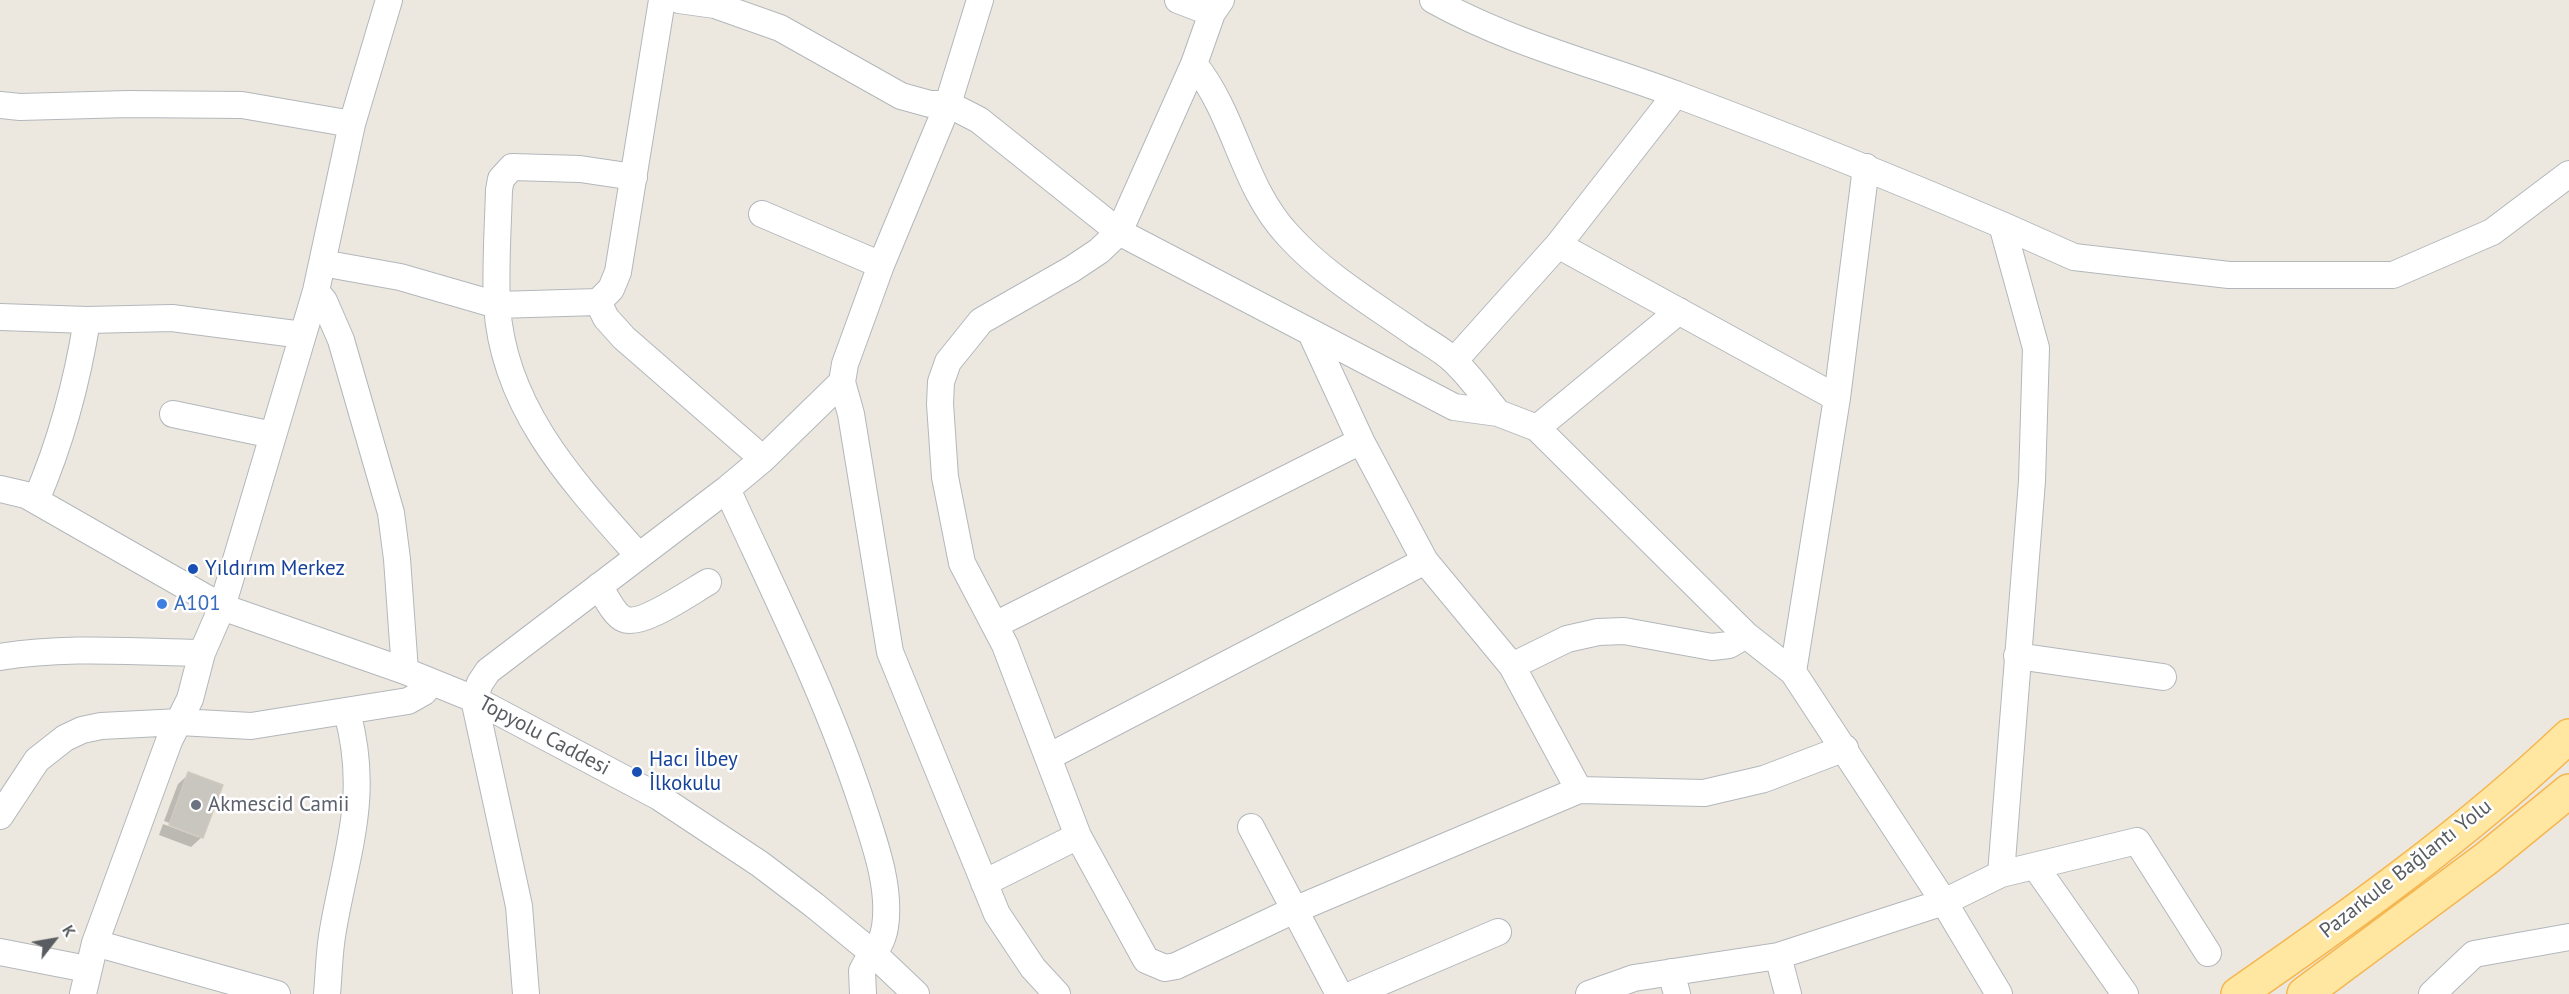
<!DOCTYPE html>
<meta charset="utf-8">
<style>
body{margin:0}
#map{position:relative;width:2569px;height:994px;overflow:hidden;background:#ece8e0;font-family:"PT Sans",sans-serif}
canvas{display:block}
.north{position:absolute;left:24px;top:910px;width:60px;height:60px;-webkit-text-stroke:4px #fff;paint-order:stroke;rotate:59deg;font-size:16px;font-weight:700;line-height:24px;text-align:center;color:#595d61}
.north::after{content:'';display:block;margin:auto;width:21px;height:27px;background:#595d61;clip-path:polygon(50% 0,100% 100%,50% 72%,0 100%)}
</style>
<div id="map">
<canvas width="2569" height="994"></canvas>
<div class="north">K</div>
</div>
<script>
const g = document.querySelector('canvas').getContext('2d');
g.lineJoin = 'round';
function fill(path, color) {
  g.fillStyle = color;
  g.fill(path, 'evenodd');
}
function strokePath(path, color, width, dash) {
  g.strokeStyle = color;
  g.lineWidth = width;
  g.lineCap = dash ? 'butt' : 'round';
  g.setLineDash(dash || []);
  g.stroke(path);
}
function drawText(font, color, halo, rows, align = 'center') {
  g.font = font + ' "PT Sans",sans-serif';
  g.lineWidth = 5;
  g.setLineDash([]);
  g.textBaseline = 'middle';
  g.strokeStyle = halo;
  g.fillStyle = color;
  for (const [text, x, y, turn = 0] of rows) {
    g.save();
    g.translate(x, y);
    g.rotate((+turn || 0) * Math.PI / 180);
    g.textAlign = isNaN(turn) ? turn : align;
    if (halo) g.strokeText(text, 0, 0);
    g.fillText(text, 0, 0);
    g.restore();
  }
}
const shadow = new Path2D(`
 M189 774 202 837 191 847 159 835 163 824 198 837V834L164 821 178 784Z`);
const building = new Path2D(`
 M188 772 223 785 203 838 169 825Z`);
const minor = new Path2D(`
 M679 0 715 5 780 28 901 96 930 104H948L979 120 1119 232 1454 407 1498 413 1537 428 1746 635 1793 672 1944 902 1999 994
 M980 0 948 104 881 265 845 364 842 382 851 414 890 652 997 914 1033 968 1057 994
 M1178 0 1212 13
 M1221 0 1212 13 1194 64 1119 232 1099 251 1072 269 981 321 948 362 941 382 940 404 945 477 962 563 1005 645 1078 836 1146 960 1165 968 1176 966 1292 911 1579 790 1704 793 1764 779 1845 748
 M1433 0C1510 43 1595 64 1678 95 1787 136 1895 179 2002 225L2036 348 2032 481 2001 874 1944 902 1778 956 1634 978 1589 994
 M1194 64C1236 116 1242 186 1288 235 1324 275 1373 304 1417 335 1429 343 1444 351 1454 361 1471 377 1484 396 1498 413
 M0 105 20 107 128 104 242 105 352 124
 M634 177 580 169 512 167 501 179 499 190C498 228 495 267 497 305 503 408 573 482 638 555
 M762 214 881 265
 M2002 225 2074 257 2229 275H2393L2492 232 2569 174
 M1558 245 1676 94
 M322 263 400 277 497 305 598 302 606 318 624 338 763 459
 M316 291 324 301 341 340 391 513 397 559 405 671
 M598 302 611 289 618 272 662 0
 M0 317 87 320 172 318 303 335
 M1311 333 1361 441 1425 561 1512 666 1579 790
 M1454 361 1558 245 1837 398
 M173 414 273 435
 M1537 428 1679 311
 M0 489 26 495 222 607 405 671 474 699 659 797 760 864 814 905 875 955 916 994
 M727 489C775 594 827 697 863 807 875 844 891 888 885 927 881 950 870 953 862 971L863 994
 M36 500C61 442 77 383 87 320
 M599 586C605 595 614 615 624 619 641 627 692 591 708 582
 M995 625 1361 441
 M2017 656 2163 677
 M0 657C66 646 135 652 202 653
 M1512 666 1567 639 1598 632 1624 631 1712 647 1729 645 1746 635
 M1793 672 1837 398 1866 167
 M1050 756 1425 561
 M0 816 37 760 65 738 82 730 101 726 180 722 251 726 408 701 424 692 431 682
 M1251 827 1339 994
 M2035 866 2125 994
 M2001 874 2137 841 2208 953
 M984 883 1078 836
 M95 943 277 994
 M0 952 87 969
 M1778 956 1788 994
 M1671 972 1677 994
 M83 994 95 943 169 741 190 699 202 653 222 607 316 291 352 124 389 0
 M327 994C329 973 329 951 333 930 347 849 370 796 347 712
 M526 994 519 906 474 699 480 683 488 671 727 489 763 459 842 382
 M1353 994 1498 932
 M2432 994 2474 954 2569 937`);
const major = new Path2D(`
 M2238 994C2352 915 2468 832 2569 736
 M2304 994 2487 858 2569 791`);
const markers = [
 [193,569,6,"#1a4fb4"],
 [162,604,6,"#3f7fe0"],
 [637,772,6,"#1a4fb4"],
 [196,805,6,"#6b7280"]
];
const transitNames = [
 ["Yıldırım Merkez",205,569],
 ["Hacı İlbey",649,760],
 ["İlkokulu",649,784]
];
const shopNames = [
 ["A101",174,604]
];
const streetNames = [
 ["Topyolu Caddesi",544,736,28],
 ["Pazarkule Bağlantı Yolu",2406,869,-38]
];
const worshipNames = [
 ["Akmescid Camii",208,805]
];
fill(shadow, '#0003');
fill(building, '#c9c5bf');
strokePath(building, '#d1c9be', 1.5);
strokePath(minor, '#b3b7bb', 28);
strokePath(major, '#f6b64f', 36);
strokePath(minor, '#fff', 26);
strokePath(major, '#ffe7a2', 33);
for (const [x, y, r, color] of markers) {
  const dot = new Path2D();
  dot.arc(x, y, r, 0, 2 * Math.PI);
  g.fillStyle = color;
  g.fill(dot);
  strokePath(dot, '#fff', 2);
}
drawText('21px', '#164399', '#fff', transitNames, 'left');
drawText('21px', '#366cbe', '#fff', shopNames, 'left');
drawText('21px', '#595d61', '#fff', streetNames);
drawText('21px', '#5b616d', '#fff', worshipNames, 'left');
</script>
